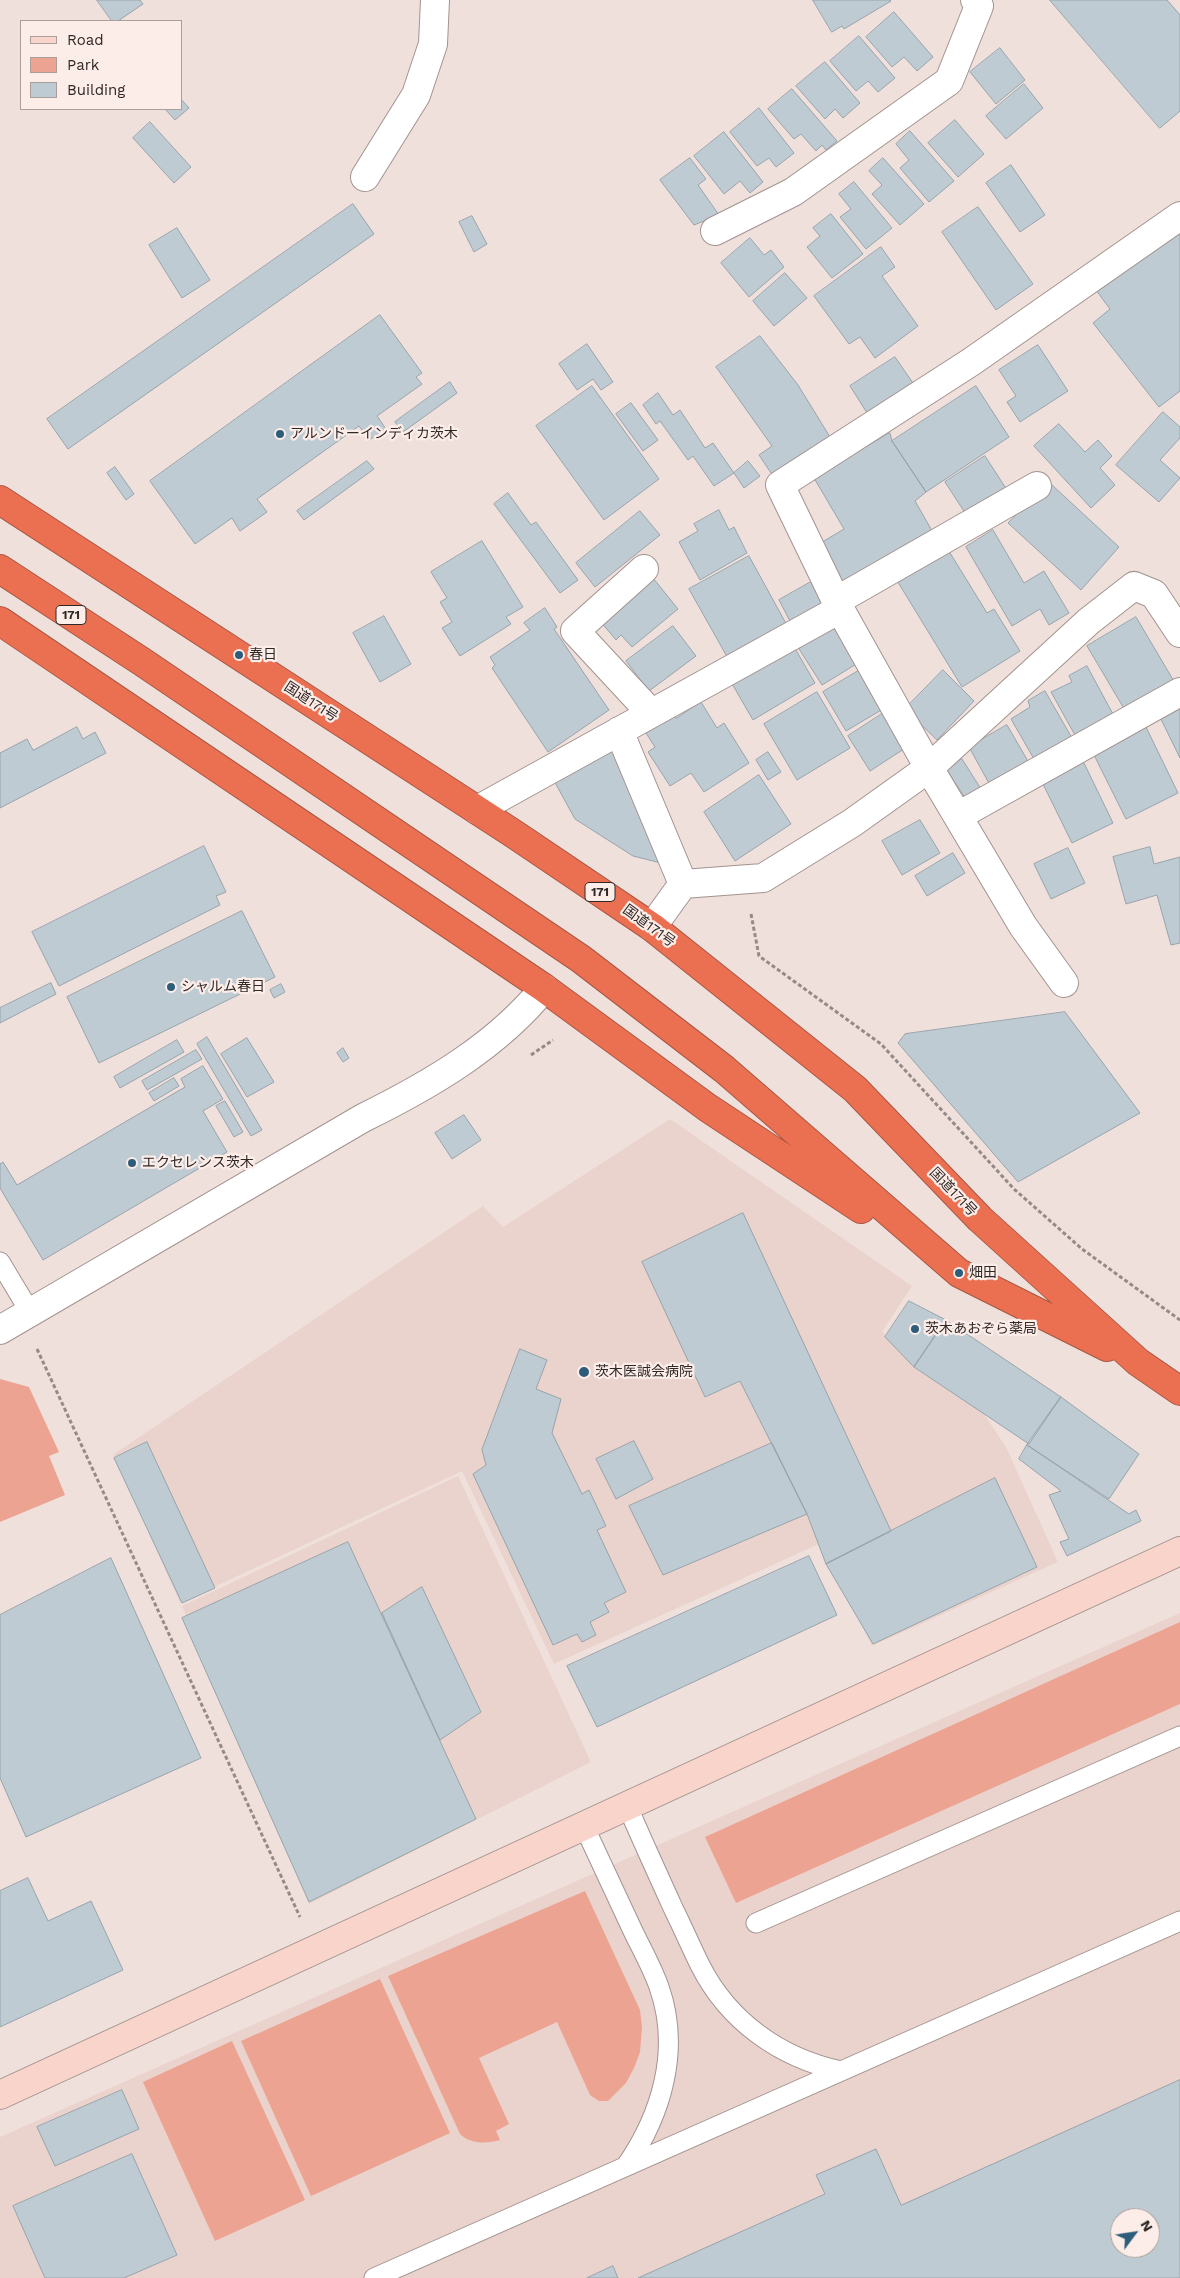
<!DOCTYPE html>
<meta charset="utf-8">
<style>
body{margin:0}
#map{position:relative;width:1180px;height:2278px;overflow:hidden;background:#f0e0dc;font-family:"Work Sans",sans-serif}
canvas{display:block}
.legend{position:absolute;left:20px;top:20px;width:162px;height:90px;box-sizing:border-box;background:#fdede9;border:1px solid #aa9e9b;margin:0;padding:6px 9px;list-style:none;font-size:15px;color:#2e2827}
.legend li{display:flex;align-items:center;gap:10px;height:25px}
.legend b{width:25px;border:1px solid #aa9e9b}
.north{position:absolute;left:1110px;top:2208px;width:50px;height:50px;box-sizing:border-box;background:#fdede9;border:1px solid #aa9e9b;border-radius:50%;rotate:59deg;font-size:14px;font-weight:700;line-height:20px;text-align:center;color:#2e2827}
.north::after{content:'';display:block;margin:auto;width:18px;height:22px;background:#2d5d7b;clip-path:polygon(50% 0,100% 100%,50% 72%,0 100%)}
</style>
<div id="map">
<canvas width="1180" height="2278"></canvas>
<ul class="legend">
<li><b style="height:6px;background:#f9d4cb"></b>Road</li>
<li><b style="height:14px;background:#eda391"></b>Park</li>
<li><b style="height:14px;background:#becbd3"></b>Building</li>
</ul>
<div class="north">N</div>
</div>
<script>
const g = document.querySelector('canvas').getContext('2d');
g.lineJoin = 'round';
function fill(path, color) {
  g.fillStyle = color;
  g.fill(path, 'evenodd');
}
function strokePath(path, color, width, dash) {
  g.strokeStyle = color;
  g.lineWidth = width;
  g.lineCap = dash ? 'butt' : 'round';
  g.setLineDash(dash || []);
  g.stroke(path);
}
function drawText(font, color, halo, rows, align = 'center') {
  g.font = font + ' "Work Sans","Noto Sans JP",sans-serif';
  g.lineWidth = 4.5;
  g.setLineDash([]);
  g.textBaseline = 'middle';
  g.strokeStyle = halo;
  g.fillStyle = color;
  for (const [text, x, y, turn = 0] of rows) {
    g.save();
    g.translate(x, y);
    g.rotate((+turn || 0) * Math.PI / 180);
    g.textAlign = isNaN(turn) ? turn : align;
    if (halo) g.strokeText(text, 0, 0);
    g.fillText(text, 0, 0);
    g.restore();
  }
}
const built = new Path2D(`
 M670 1119 912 1286 882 1332 982 1411 1006 1447 1058 1562 872 1646 821 1543 554 1664 462 1471 180 1603 114 1454 483 1206 503 1227Z
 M458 1476 591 1762 309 1904 182 1606Z
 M1180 1613V2278H0V2137ZM1120 2218H1150V2248H1120Z`);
const green = new Path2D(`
 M0 1379 29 1387 59 1452 49 1456 65 1495 0 1522Z
 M1180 1622V1704L736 1903 705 1837Z
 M585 1891 640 2010 642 2027 640 2052 634 2068 626 2083 608 2101H599L590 2095 557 2022 479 2058 509 2124 496 2131 500 2140C487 2144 470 2144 460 2134L388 1976Z
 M380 1979 450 2133 311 2196 241 2041Z
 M232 2041 305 2200 215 2241 143 2082Z`);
const building = new Path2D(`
 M97 0H140L143 4 118 21H112Z
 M813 0H890L891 1 844 29 842 26 832 32Z
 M1050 0H1167L1180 15V111L1160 128Z
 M894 12 933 57 917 71 904 57 892 67 866 37Z
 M859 36 895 78 878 92 868 81 856 91 830 61Z
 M1000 48 1025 80 996 104 970 72Z
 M825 62 860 103 843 118 835 109 825 119 796 86Z
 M1024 84 1043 108 1006 139 986 116Z
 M792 89 837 141 826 150 822 145 816 151 801 134 794 139 768 109Z
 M181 99 189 108 175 120 165 109H181Z
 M759 108 794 153 776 167 769 158 757 166 730 132Z
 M955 120 984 154 958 177 928 143Z
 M150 122 191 167 174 183 133 138Z
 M910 131 954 181 929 202 900 168 909 160 896 144Z
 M724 132 763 182 750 193 740 181 724 194 694 156Z
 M690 158 706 179 698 185 719 215 694 225 660 180Z
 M883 158 924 204 900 225 872 194 882 185 869 171Z
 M1011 165 1045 215 1020 232 986 183Z
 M854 182 892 228 866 249 840 217 851 209 839 194Z
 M353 204 374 234 68 449 47 419Z
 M978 207 1033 284 996 310 942 232Z
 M831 214 863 254 832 278 807 247 820 236 813 228Z
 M472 216 487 244 474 252 459 222Z
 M1180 221V391L1159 407 1093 323 1110 309 1093 286Z
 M177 228 210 280 182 298 149 245Z
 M750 238 764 255 771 250 784 267 749 297 721 263Z
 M881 247 895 267 882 276 918 326 875 358 860 337 849 344 814 296Z
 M785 273 807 298 774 326 753 301Z
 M380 315 422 373 416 377 422 384 377 416 386 429 369 440 359 426 257 499 267 512 240 531 232 518 195 544 150 481Z
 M760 336 798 385 830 437 773 476 759 455 772 446 716 367Z
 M587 344 613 382 601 390 593 379 577 390 559 364Z
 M1038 345 1068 391 1020 422 1007 402 1016 396 999 370Z
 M895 357 915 386 869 416 850 386Z
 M450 382 457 393 403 432 395 422Z
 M592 386 659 479 604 520 536 426Z
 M976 386 1009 437 926 492 892 441Z
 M658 393 673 415 680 410 705 448 713 443 734 473 714 486 693 456 688 460 660 421 656 424 643 405Z
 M631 403 658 440 643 451 616 414Z
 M1163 412 1180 427V438L1160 460 1180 478 1159 502 1116 465Z
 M1059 424 1085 452 1098 440 1112 456 1100 468 1115 485 1091 508 1034 446Z
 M890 433 892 441 926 492 915 501 935 536 840 591 814 547 844 529 814 478Z
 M985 456 1009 493 969 519 945 482Z
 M367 461 374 469 304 520 297 511Z
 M748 461 760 476 744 488 734 473Z
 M115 467 134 494 126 500 107 473Z
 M1052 485 1119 547 1081 590 1008 523 1032 498 1036 502Z
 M508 493 531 525 536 522 578 580 560 593 494 504Z
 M719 510 729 530 734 527 747 553 700 580 679 542 698 531 694 524Z
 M640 511 660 535 595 587 576 563Z
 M993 530 1024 583 1044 571 1069 613 1049 625 1040 609 1012 626 966 547Z
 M482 541 523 607 506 617 511 624 460 656 442 628 452 622 440 602 447 598 431 572Z
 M947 548 987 613 994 609 1020 651 962 687 896 579Z
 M749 556 789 629 730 662 689 589Z
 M653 578 678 609 632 647 621 635 616 640 600 621Z
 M811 582 825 608 792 625 779 600Z
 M545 608 557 627 554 629 609 710 548 752 492 668 495 665 490 657 530 630 524 623Z
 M384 616 411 664 380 682 353 633Z
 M1136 617 1175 683 1126 712 1087 646Z
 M834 625 858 663 822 685 799 649Z
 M673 626 696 656 649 691 626 661Z
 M793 645 815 683 753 720 731 682Z
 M1087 666 1114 716 1076 737 1051 692 1072 682 1069 676Z
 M865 667 888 706 846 731 823 692Z
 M943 670 974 701 937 740 905 709Z
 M1045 691 1072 738 1034 759 1011 719 1030 707 1028 701Z
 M817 692 850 748 797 780 764 724Z
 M1180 700V758L1157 711Z
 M701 702 717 728 724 723 749 763 704 792 691 773 670 786 648 752 655 747 646 733 674 715 676 718Z
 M885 712 907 747 870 771 848 736Z
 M1007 725 1029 763 990 785 969 747Z
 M1145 725 1178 793 1126 819 1092 751Z
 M77 727 83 739 95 732 106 753 0 808V753L27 739 33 750Z
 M609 745 633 784 665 864 633 856 575 819 552 777Z
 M768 752 781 772 768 780 756 760Z
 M962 759 981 789 966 799 946 769Z
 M1083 761 1113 823 1072 843 1042 782Z
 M759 775 791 824 735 861 704 812Z
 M920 820 940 853 902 875 882 841Z
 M204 846 226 892 216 896 220 905 59 986 32 932Z
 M1150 847 1154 864 1180 857V943L1171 945 1157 895 1126 904 1113 857Z
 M1068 848 1085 883 1051 899 1034 864Z
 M953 853 965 873 927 896 915 876Z
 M242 911 275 977 99 1063 67 997Z
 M51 983 56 994 0 1023V1008Z
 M281 984 285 992 274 998 270 990Z
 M1065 1012 1140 1113 1018 1182 898 1043 905 1034Z
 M207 1037 262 1130 251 1136 197 1044Z
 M247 1038 274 1082 247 1097 221 1054Z
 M177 1040 184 1052 120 1088 114 1077Z
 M343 1048 349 1058 343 1062 337 1053Z
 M196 1050 202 1059 147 1090 142 1081Z
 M203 1066 223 1099 203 1111 227 1152 43 1260 0 1188V1164L3 1162 17 1185 185 1087 181 1079Z
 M174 1078 179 1086 154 1101 149 1093Z
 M225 1101 243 1132 234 1137 216 1106Z
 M464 1115 481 1140 452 1159 435 1133Z
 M743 1213 891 1531 826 1564 807 1514 740 1381 705 1397 642 1262Z
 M909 1301 946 1320 914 1367 885 1337Z
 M946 1320 1061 1397 1029 1444 914 1367Z
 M520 1349 547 1360 536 1389 561 1399 552 1433 582 1494 589 1490 606 1526 597 1530 626 1592 604 1603 609 1612 590 1622 596 1635 582 1642 577 1634 553 1645 473 1474 486 1465 482 1450Z
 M1061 1397 1139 1454 1109 1499 1027 1445Z
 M634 1441 653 1479 616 1499 596 1459Z
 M147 1442 215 1588 182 1603 114 1458Z
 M772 1443 807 1514 663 1575 629 1506Z
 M1027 1445 1129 1514 1136 1510 1141 1521 1067 1556 1060 1542 1069 1539 1049 1495 1061 1491 1019 1459Z
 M995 1478 1037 1567 873 1644 826 1564Z
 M348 1542 476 1819 309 1902 182 1618Z
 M809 1556 837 1615 597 1727 567 1666Z
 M111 1558 201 1758 26 1837 0 1778V1615Z
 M422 1587 481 1712 440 1740 382 1613Z
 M28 1878 48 1921 91 1901 123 1970 0 2027V1891Z
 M1180 2080V2278H638L825 2194 816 2175 876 2149 901 2205ZM1120 2218H1150V2248H1120Z
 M122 2090 139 2129 55 2166 37 2127Z
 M132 2154 177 2255 124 2278H45L13 2206Z
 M613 2266 618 2278H587Z`);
const path = new Path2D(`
 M751 914 759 956 881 1044 1014 1189 1082 1249 1180 1320
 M531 1055 553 1040
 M37 1349 300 1917`);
const lane = new Path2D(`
 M0 1262 30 1312
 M627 1805C642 1840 658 1875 674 1910 683 1928 691 1947 700 1965 728 2021 780 2058 841 2071
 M584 1826C600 1860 616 1894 632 1929 641 1948 652 1967 659 1987 681 2049 662 2114 626 2166
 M756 1923 1180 1736
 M374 2278 1180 1921`);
const street = new Path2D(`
 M365 177 416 95 433 44 435 0
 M715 231 793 192 949 81 979 6 975 0
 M644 569 575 631 651 713
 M836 601 1037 486
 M619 731 683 884
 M477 810 840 609
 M958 816 1180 692
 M652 927 683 884 763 878 852 823 929 768 1089 621 1134 586 1154 594 1180 633
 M1064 983 1023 926 929 768 840 609 780 485 971 362 1180 216
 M0 1330 363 1118C430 1085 497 1046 544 988`);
const secondary = new Path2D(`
 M0 2095 1180 1551`);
const highway = new Path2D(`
 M0 500 514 834 652 927 855 1089 980 1219 1138 1362 1180 1391
 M0 569 141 661 581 959 724 1069 959 1273 1107 1347
 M0 621 544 988 708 1108 861 1209`);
const markers = [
 [280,434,5,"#2d5d7b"],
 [239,655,5,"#2d5d7b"],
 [171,987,5,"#2d5d7b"],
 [132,1163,5,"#2d5d7b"],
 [959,1273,5,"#2d5d7b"],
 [915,1329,5,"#2d5d7b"],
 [584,1372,6,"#2d5d7b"]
];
const shields = [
 [71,615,30],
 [600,892,30]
];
const shieldNames = [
 ["171",71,615],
 ["171",600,892]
];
const poiNames = [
 ["アルンドーインディカ茨木",290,434],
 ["春日",249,655],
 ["シャルム春日",181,987],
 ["エクセレンス茨木",142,1163],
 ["畑田",969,1273],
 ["茨木あおぞら薬局",925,1329],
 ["茨木医誠会病院",595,1372]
];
const streetNames = [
 ["国道171号",311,702,33],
 ["国道171号",649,926,36],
 ["国道171号",953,1192,46]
];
fill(built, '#ead3cd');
fill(green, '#eda391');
fill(building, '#becbd3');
strokePath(building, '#97a3ab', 1);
strokePath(lane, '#a2938f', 21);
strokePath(street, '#a2938f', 30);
strokePath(secondary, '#a2938f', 30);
strokePath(highway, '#a95743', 30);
strokePath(path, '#958a87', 3, [4, 2.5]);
strokePath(lane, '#fff', 19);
strokePath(street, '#fff', 28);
strokePath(secondary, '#f9d4cb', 28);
strokePath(highway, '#eb7052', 28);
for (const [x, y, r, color] of markers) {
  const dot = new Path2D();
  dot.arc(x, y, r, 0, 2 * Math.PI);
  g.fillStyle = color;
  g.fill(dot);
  strokePath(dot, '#fdede9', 2);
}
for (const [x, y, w] of shields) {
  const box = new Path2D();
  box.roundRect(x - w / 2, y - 9.5, w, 19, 4);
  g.fillStyle = '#fdede9';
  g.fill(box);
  strokePath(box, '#2e2827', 1);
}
drawText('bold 12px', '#2e2827', null, shieldNames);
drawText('14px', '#2e2827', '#fdede9', poiNames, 'left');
drawText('14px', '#2e2827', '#fdede9', streetNames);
</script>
